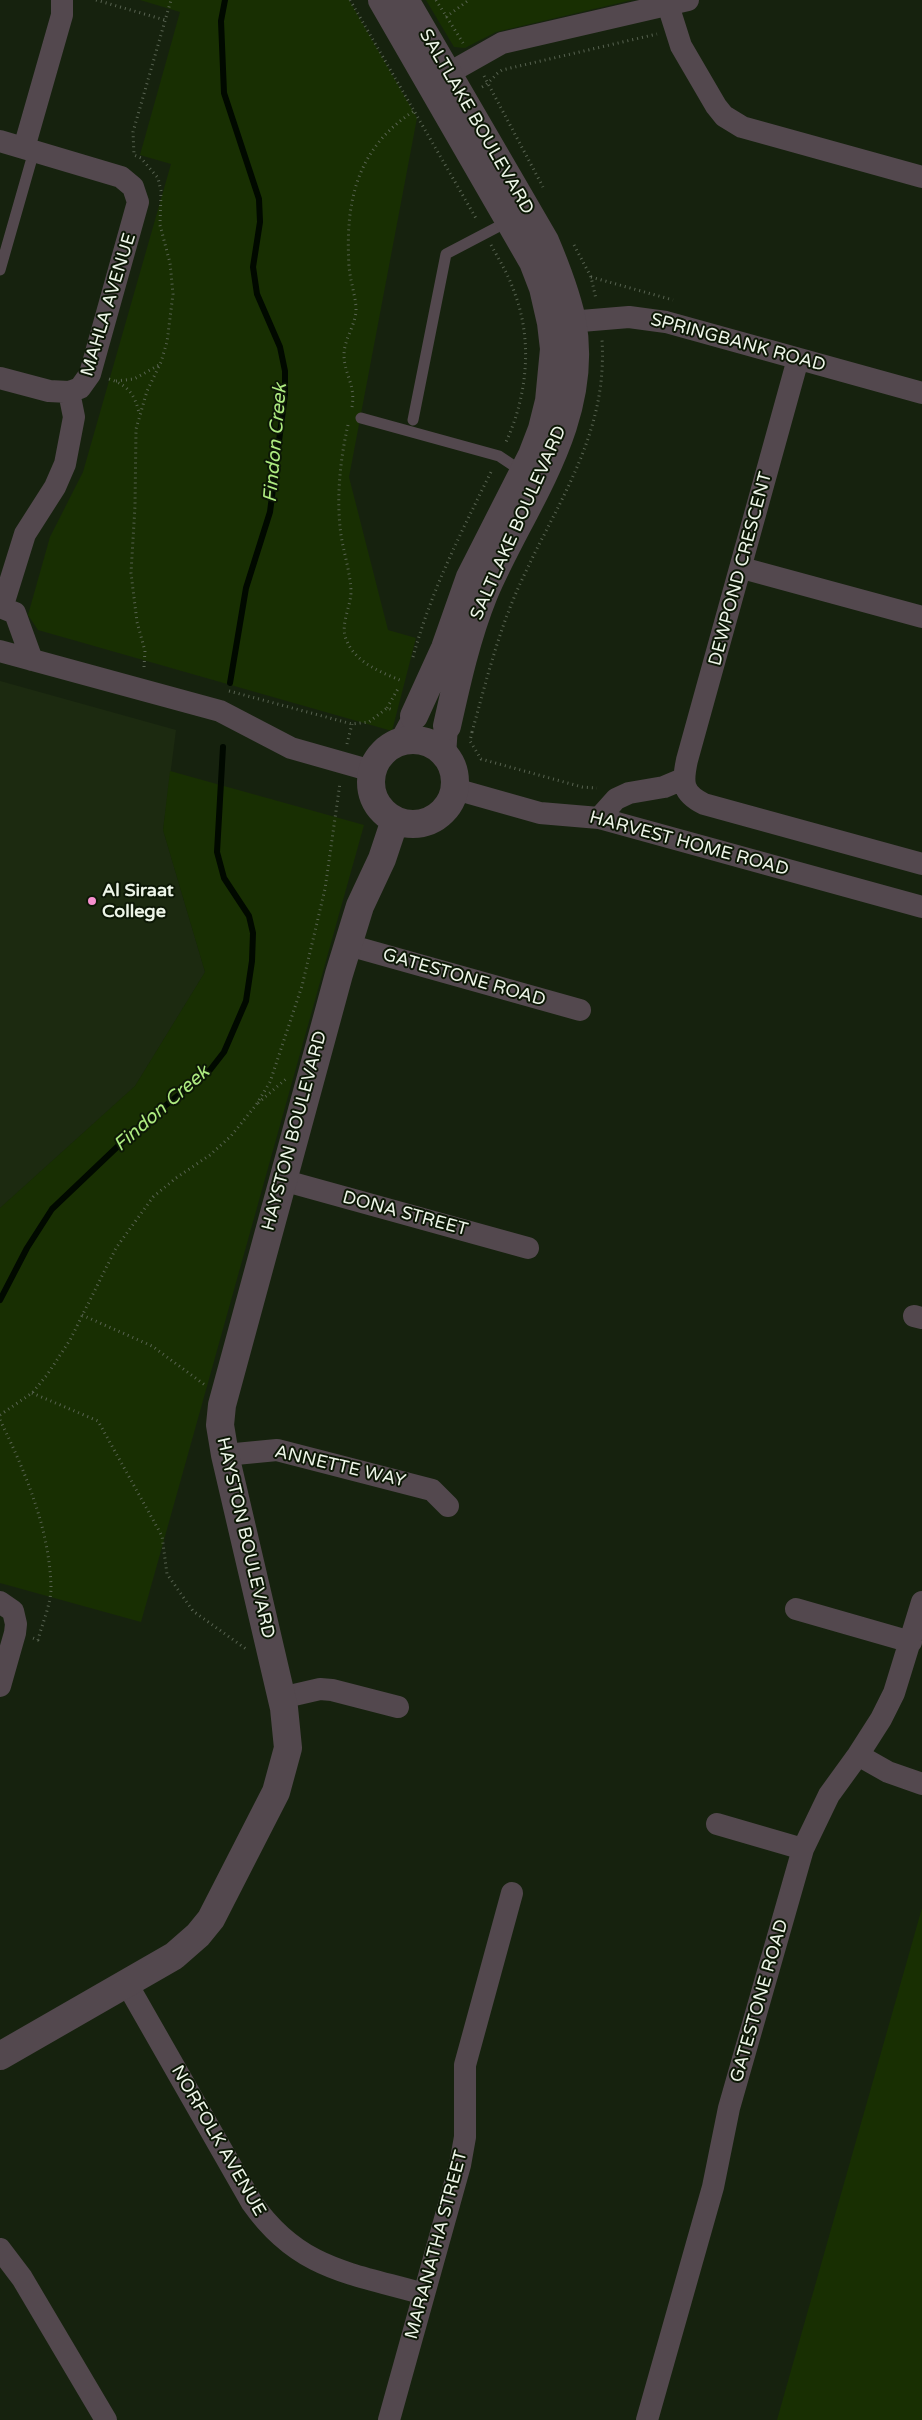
<!DOCTYPE html>
<style>
body{margin:0}
canvas{display:block;background:#16220e}
</style>
<canvas width="922" height="2420"></canvas>
<script>
const g = document.querySelector('canvas').getContext('2d');
g.lineJoin = 'round';
function fill(path, color) {
  g.fillStyle = color;
  g.fill(path, 'evenodd');
}
function strokePath(path, color, width, dash) {
  g.strokeStyle = color;
  g.lineWidth = width;
  g.lineCap = dash ? 'butt' : 'round';
  g.setLineDash(dash || []);
  g.stroke(path);
}
function drawText(font, color, halo, rows, align = 'center') {
  g.font = font + ' "Varela Round",sans-serif';
  g.lineWidth = 4;
  g.setLineDash([]);
  g.textBaseline = 'middle';
  g.strokeStyle = halo;
  g.fillStyle = color;
  for (const [text, x, y, turn = 0] of rows) {
    g.save();
    g.translate(x, y);
    g.rotate((+turn || 0) * Math.PI / 180);
    g.textAlign = isNaN(turn) ? turn : align;
    if (halo) g.strokeText(text, 0, 0);
    g.fillText(text, 0, 0);
    g.restore();
  }
}
const built = new Path2D(`
 M0 681 176 730 163 830 205 972 135 1086 0 1208Z`);
const green = new Path2D(`
 M140 0H349L417 118 349 477 388 630 416 638 392 731 38 630 28 615 50 537 83 472 171 164 140 155 180 12Z
 M426 0H632L496 32 465 48 454 47Z
 M170 771 364 825 141 1622 0 1583V1208L135 1086 205 972 163 830Z
 M922 1908V2420H777Z`);
const stream = new Path2D(`
 M225 0 221 21 224 93 259 199 260 222 253 267 257 294 280 347 285 371V394L270 512 246 588 230 683
 M0 1300 27 1248 52 1209 136 1129 210 1070 224 1052 246 1001 252 961 253 933 249 916 224 878 217 852 223 747`);
const path = new Path2D(`
 M96 0 165 20
 M350 0 477 220
 M436 0 463 43
 M446 17 469 0
 M484 76 543 187
 M482 87C491 82 494 75 502 70L657 34
 M491 245C500 261 509 276 515 294 533 342 527 398 505 444
 M574 245 591 277 596 299
 M591 277 673 300
 M109 379C128 385 135 395 139 413
 M116 381 134 379 159 365
 M352 407C356 385 344 374 344 355 344 338 357 324 356 307 355 294 350 280 349 266 345 201 357 148 414 111
 M348 425C340 460 336 499 341 535 344 554 350 571 351 591 351 607 340 624 346 639 355 663 381 672 402 681
 M413 657C432 588 461 533 492 470
 M144 667 145 651 137 622 131 573 135 506 136 429 147 391 161 362 167 342 173 294 170 263 160 225 161 191 158 178 141 158 134 155 133 132 171 0
 M229 691 352 724 369 722 387 708 393 710
 M387 708 399 687
 M472 732C486 682 498 632 520 584 557 502 608 435 602 340
 M472 732 470 741 481 759 582 787 597 788
 M347 744 352 724
 M258 1103 286 1079
 M82 1315 152 1346 205 1385
 M32 1393 98 1421 162 1536 167 1574 193 1611 246 1649
 M0 1415 32 1393 47 1375 70 1340 116 1248 153 1197 176 1178 210 1155 231 1136 256 1105 270 1082 302 986 325 889 340 783
 M0 1420C25 1471 50 1530 51 1588 51 1604 42 1624 38 1640L33 1638`);
const service = new Path2D(`
 M0 270 34 151
 M361 418 499 456 523 472
 M413 420 446 254 509 221`);
const minor = new Path2D(`
 M668 5 681 46 716 106 724 116 742 127 922 177
 M433 82 502 43 688 0
 M0 141 121 177 133 187 138 202 90 374 80 388 69 392 74 417 65 464 55 487 25 534 2 608
 M24 148 62 15V0
 M557 323 629 317 666 322 922 393
 M798 359 687 760C682 783 682 793 704 804L922 864
 M0 378 49 391 69 392
 M742 568 922 617
 M0 607 15 613 32 660
 M0 651 220 711 291 748 372 771
 M400 742 414 716
 M445 755 447 726
 M455 789 540 813 599 818 922 907
 M599 818 616 799 629 793 664 787 683 779
 M348 945 580 1010
 M282 1180 528 1248
 M914 1316 922 1318
 M225 1455 277 1450 432 1490 448 1506
 M0 1602 13 1611 16 1624 15 1633 0 1686
 M796 1609 911 1642
 M281 1698 320 1689 332 1690 398 1707
 M858 1755 888 1772 922 1784
 M717 1824 803 1849
 M127 1984 252 2203C299 2270 351 2273 424 2294
 M0 2249 22 2278 106 2420
 M389 2420 460 2165 465 2137V2065L512 1893
 M647 2420 713 2187 729 2108 803 1849 829 1795 858 1755 881 1719 894 1693 922 1602`);
const tertiary = new Path2D(`
 M382 0 533 262 543 288 551 323 554 349 549 401 542 429 532 455 470 577 445 648 414 716
 M405 0 545 241C556 267 566 293 572 320 591 422 521 506 484 594 467 636 457 681 447 726
 M371 782a42 42 0 1 1 84 0a42 42 0 1 1-84 0Z
 M0 2056 174 1956 198 1935 211 1919 276 1792 288 1748 284 1708 225 1455 220 1425 222 1405 339 974 360 906 382 859 395 820`);
const markers = [
 [92,901,5,"#f790cf"]
];
const streetNames = [
 ["SALTLAKE BOULEVARD",476,122,60],
 ["MAHLA AVENUE",109,305,-73],
 ["SPRINGBANK ROAD",738,343,15],
 ["SALTLAKE BOULEVARD",519,523,-66],
 ["DEWPOND CRESCENT",741,569,-75],
 ["HARVEST HOME ROAD",689,844,15],
 ["GATESTONE ROAD",464,978,16],
 ["HAYSTON BOULEVARD",295,1131,-75],
 ["DONA STREET",405,1214,15],
 ["ANNETTE WAY",340,1467,13],
 ["HAYSTON BOULEVARD",245,1538,77],
 ["GATESTONE ROAD",760,2001,-74],
 ["NORFOLK AVENUE",218,2141,60],
 ["MARANATHA STREET",437,2245,-75]
];
const poiNames = [
 ["Al Siraat",102,891],
 ["College",102,912]
];
const waterNames = [
 ["Findon Creek",276,443,-85],
 ["Findon Creek",162,1109,-41]
];
fill(built, '#1c2a10');
fill(green, '#182f02');
strokePath(stream, '#010900', 6);
strokePath(path, '#586351', 3, [1, 4]);
strokePath(service, '#53484e', 11);
strokePath(minor, '#53484e', 22);
strokePath(tertiary, '#53484e', 28);
for (const [x, y, r, color] of markers) {
  const dot = new Path2D();
  dot.arc(x, y, r, 0, 2 * Math.PI);
  g.fillStyle = color;
  g.fill(dot);
  strokePath(dot, '#0d1806', 2);
}
drawText('18px', '#edf5e8', '#0d1806', streetNames);
drawText('bold 18px', '#edf5e8', '#0d1806', poiNames, 'left');
drawText('italic 19px', '#aeeb81', '#0d1806', waterNames);
</script>
